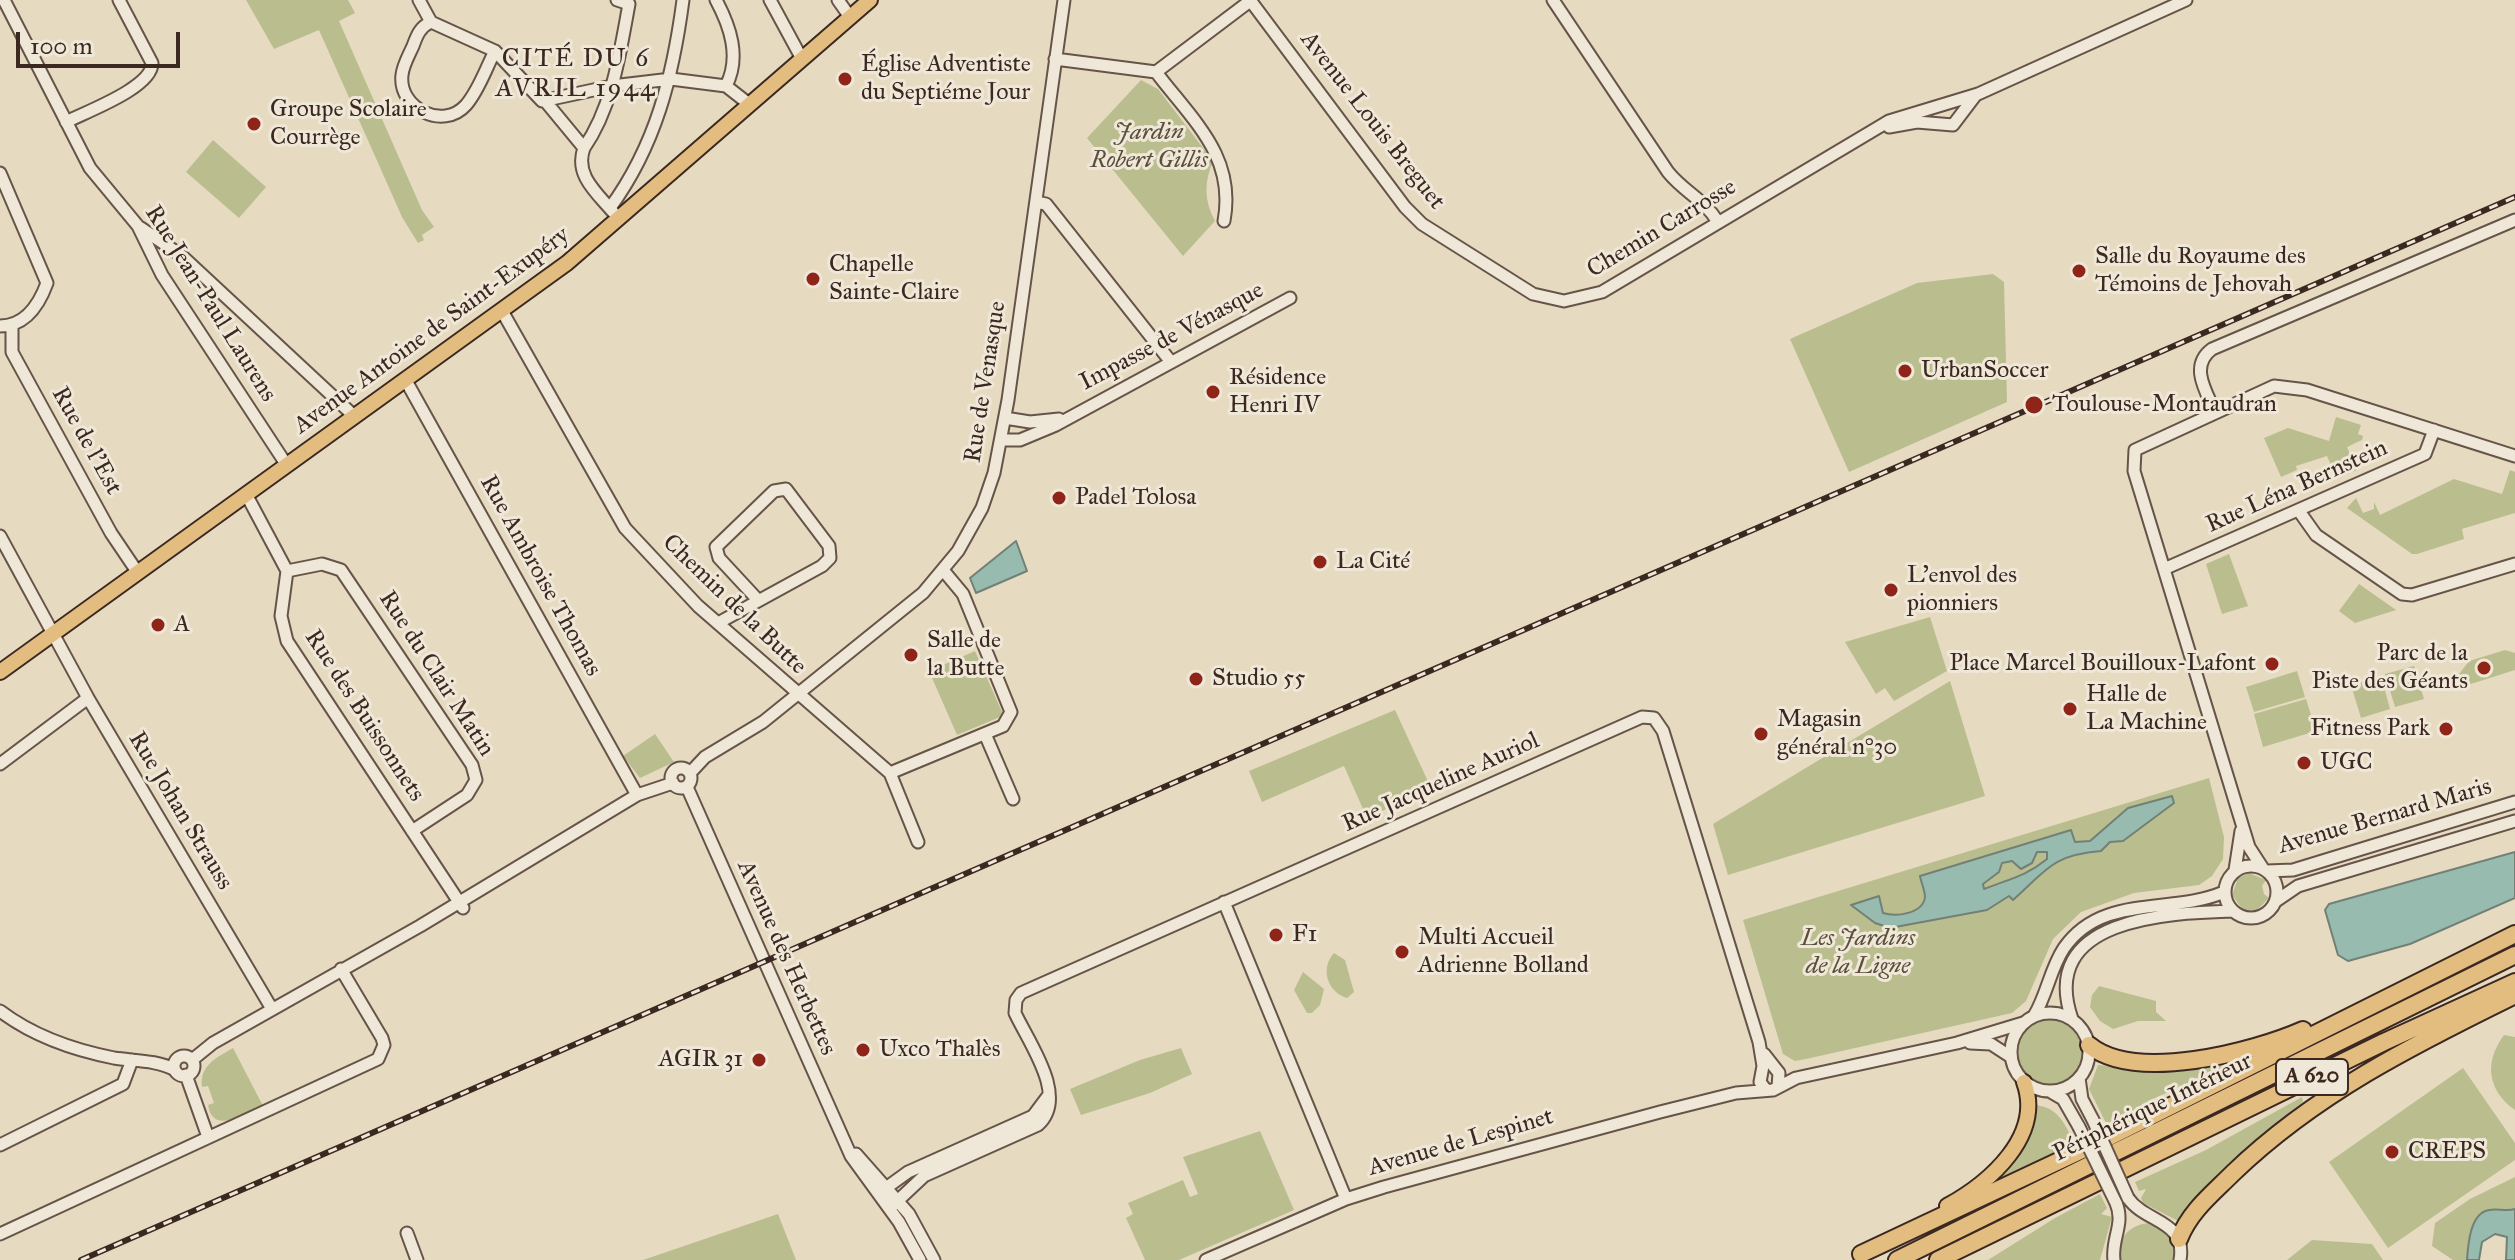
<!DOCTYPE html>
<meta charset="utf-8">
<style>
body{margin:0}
#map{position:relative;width:2515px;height:1260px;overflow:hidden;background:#e6dac1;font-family:"IM FELL Great Primer",serif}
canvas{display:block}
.scale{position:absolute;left:16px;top:32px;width:164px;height:36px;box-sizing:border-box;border:4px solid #3b2821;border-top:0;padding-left:10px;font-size:24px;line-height:28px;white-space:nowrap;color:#3b2821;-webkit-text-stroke:6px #efe7d7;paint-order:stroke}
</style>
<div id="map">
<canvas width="2515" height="1260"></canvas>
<div class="scale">100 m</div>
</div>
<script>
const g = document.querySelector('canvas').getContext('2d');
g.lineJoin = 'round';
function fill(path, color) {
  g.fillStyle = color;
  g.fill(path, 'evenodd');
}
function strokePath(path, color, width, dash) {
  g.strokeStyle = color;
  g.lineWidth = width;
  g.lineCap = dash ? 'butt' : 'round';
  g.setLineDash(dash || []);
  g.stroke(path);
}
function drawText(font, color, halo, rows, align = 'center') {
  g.font = font + ' "IM FELL Great Primer",serif';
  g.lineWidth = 6;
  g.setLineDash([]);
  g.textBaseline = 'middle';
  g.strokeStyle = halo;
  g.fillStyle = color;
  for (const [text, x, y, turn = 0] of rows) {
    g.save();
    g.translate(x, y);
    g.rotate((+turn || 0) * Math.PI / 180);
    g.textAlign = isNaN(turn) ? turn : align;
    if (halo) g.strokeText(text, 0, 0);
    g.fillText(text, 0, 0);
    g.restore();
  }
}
const green = new Path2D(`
 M246 0H348L355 13 339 21 422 210 434 227 422 235 424 240 418 243 402 217 319 30 274 49Z
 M1141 80 1158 89 1213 161C1204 182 1204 201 1215 221L1183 256 1087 138Z
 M213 140 266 187 239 218 186 172Z
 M1993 274 2004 282 2007 402 1849 472 1790 339 1917 283Z
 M2336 417 2361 425 2358 434 2363 436 2362 440 2347 447 2357 470 2337 479 2327 456 2296 466 2297 470 2281 477 2264 438 2288 428 2329 441Z
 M2510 470 2515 472V513L2462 529 2464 539 2417 554H2412L2347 508 2356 498 2363 513 2374 509V502L2380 515 2454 479 2502 494Z
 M2229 554 2248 606 2222 614 2206 564Z
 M2359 584 2396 610 2355 623 2339 611Z
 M1930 617 1947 671 1894 701 1885 688 1876 694 1845 642Z
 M2505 650 2515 653V670L2455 689 2450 686 2469 661Z
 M975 651 1002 712 1000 717 957 735 929 671Z
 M2414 666 2424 699 2395 707 2385 674Z
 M2297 671 2305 697 2254 712 2246 687Z
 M2381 676 2390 709 2361 718 2351 685Z
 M1950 681 1985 796 1728 875 1713 824Z
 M2306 699 2316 731 2263 747 2254 714Z
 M1395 710 1431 788 1367 818 1344 766 1262 802 1249 771Z
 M655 734 674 762 640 778 623 756Z
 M2209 778 2224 837 2223 859 2212 876 2199 885 2134 893 2081 912 2053 939 2026 1001 2012 1013 1806 1059 1795 1061 1783 1054 1743 920Z
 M2249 873 2266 880 2262 886 2264 894 2269 898 2256 911 2243 910 2232 895 2238 878Z
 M1334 953 1345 960 1354 992 1347 998C1327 992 1320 968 1334 953Z
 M1303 972 1324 989 1320 1005 1312 1013H1307L1294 990Z
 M2099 986 2156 1001V1012L2166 1021H2138L2113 1029 2100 1021 2090 1007 2092 995Z
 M2018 1052a32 32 0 1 1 64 0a32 32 0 1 1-64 0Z
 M2504 1035 2515 1037V1110C2487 1090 2484 1062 2504 1035Z
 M233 1048 263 1106C245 1113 213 1136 208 1105L214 1103 208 1086 202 1087C199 1066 217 1057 233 1048Z
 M1181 1048 1192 1074 1150 1093 1081 1115 1070 1089 1140 1060Z
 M2224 1064 2225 1068 2150 1100 2108 1127 2089 1089 2098 1065 2162 1070Z
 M2463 1068 2515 1143V1160L2388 1248 2329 1162Z
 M2302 1097 2303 1102 2178 1221 2143 1203 2141 1198 2146 1189 2139 1191 2135 1182 2206 1150Z
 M2034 1105C2059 1107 2064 1123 2075 1144L1978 1196 2019 1151Z
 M1260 1131 1294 1210 1179 1260H1145L1126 1218 1133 1214 1128 1203 1183 1180 1190 1197 1198 1194 1183 1157Z
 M2515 1177V1209L2487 1210 2468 1243 2467 1260H2453L2432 1246 2435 1223 2470 1199Z
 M2100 1194 2107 1208 2101 1214 2112 1217 2100 1260H1988L2055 1218Z
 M778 1214 796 1260H643Z
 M2148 1223C2168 1227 2177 1240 2174 1260H2121C2117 1239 2127 1226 2148 1223Z
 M2312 1240 2372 1244 2383 1260H2287Z`);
const water = new Path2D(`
 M1016 541 1027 571 976 593 970 578Z
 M2172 796 2174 803 2123 841 2110 842 2101 851C2051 855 2046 871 2013 900L2009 896 1987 910 1890 928 1875 923 1851 905 1879 896 1883 913C1896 917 1923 914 1925 897 1925 891 1921 882 1920 876L2071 830 2075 842 2090 841 2128 808ZM2037 852H2047V859C2025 877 2009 879 1984 889L1983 884 1999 872 2002 863 2012 861 2021 869 2032 863Z
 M2515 852V898L2410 944 2348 961 2338 955 2325 910 2329 904Z
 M2515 1209V1260H2506L2507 1237 2495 1234 2482 1242 2479 1260H2467C2468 1245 2470 1213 2489 1210 2498 1208 2506 1212 2515 1209Z`);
const minor = new Path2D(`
 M4 0 90 168 138 226 162 275 286 464
 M419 0 431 22
 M617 0 629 4
 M716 0C730 26 741 57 726 86L749 104
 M770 0 802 59
 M838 0 850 17
 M1250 0 1405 207 1422 224 1533 294 1564 301 1602 292 1889 121 1978 94 2186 0
 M1553 0 1668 172C1684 192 1705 200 1718 222
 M495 51C486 68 479 90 466 105 443 131 398 108 402 75 403 65 409 55 413 46 417 35 420 27 431 22L495 51 542 101 612 86 671 79 726 86
 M1055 59 1156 72 1250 1
 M1156 72C1193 121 1236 156 1224 221
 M546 102 584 148C574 175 597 193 613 212
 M66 122C88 111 153 87 152 63L119 0
 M1889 127 1917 122 1953 125 1975 96
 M584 148C613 106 620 52 629 4
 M0 173 47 283C39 305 25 326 0 326
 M1036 202 1046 204 1171 362
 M610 208C656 145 673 76 683 0
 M141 228 182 256 353 415
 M502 311 625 528 698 606 890 773 1003 726 1011 712 963 594 943 570
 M12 326V352L111 533 138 573
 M405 379 637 795
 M2215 412C2206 391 2189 366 2212 349L2515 220
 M1005 418 1030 422 1059 419
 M1001 440H1020L1056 425 1290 298
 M246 494 287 571 281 616 287 641 463 908
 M2299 511 2316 535 2402 594 2412 595 2515 564
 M0 536 88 698 272 1009
 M2164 569 2425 454 2434 430
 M287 571 322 564 341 570 472 765 476 780 467 795 412 831
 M718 623 822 566 830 558 829 546 786 489 774 491 716 547 719 558 757 599
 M985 734 1013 799
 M0 764 88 698
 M671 778a10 10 0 1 1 20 0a10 10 0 1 1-20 0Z
 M690 773 705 757 763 722 923 593 958 551 982 508 994 473 1008 400 1064 0
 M890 773 918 842
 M687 787 851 1156 899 1222 920 1260
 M2225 892a26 26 0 1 1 52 0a26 26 0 1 1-52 0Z
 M2262 867 2249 847 2134 471 2135 450 2274 386 2307 390 2515 456
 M2235 870 2241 831
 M2267 871 2293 870 2515 802
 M2276 901 2298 886 2515 821
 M1224 902 1346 1199
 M0 1011C33 1036 73 1050 114 1058 134 1061 157 1060 175 1070
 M2011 1052a39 39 0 1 1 78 0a39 39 0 1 1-78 0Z
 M2034 1016C2047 995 2050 969 2064 948 2102 893 2171 915 2224 892
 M2072 1019C2037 918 2168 913 2232 911
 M1970 1043 1991 1044 2011 1057
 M1764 1054 1779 1073 1778 1087
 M174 1066a10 10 0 1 1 20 0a10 10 0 1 1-20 0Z
 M192 1060 213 1043 420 926 637 795 673 783
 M186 1075 208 1137
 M2079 1078 2082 1099 2093 1120
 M2051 1092 2063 1099 2079 1127
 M0 1145 123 1084 132 1060
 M856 1154 909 1214 934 1260
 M879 1193 908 1172 1033 1116 1048 1096
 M2128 1198C2145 1223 2187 1220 2180 1260
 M890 1208 924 1176 1038 1125C1069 1097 1029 1043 1015 1013L1016 1000 1021 993 1642 717 1654 718 1663 731 1759 1042 1763 1066 1760 1082 1766 1090
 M407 1233 417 1260
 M0 1234 378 1059 384 1045 382 1038 341 969
 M1206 1260 1346 1199 1384 1187 1660 1112 1736 1093 1773 1090 1796 1078 1957 1043 2023 1023
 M2114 1260C2111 1239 2125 1224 2116 1203`);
const major = new Path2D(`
 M0 672 567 263 870 0
 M1947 1206C1989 1183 2044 1136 2024 1082`);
const highway = new Path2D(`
 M2089 1045C2135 1083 2253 1052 2303 1030
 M2179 1239C2190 1211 2212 1194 2233 1173 2315 1094 2413 1045 2515 995
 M1861 1254 2097 1143 2515 934
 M1897 1260 2515 955
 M1938 1260 2384 1042 2515 982`);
const rail = new Path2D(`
 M81 1260 2515 197`);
const minorBridge = new Path2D(`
 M2093 1120 2128 1198
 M2079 1127 2116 1203`);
const markers = [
 [845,79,8,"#8f2418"],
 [254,124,8,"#8f2418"],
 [2079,271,8,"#8f2418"],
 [813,279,8,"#8f2418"],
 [1905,371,8,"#8f2418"],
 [1213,392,8,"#8f2418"],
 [2034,405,10,"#8f2418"],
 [1059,498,8,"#8f2418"],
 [1320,562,8,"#8f2418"],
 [1891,590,8,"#8f2418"],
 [158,625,8,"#8f2418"],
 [911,655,8,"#8f2418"],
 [2272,664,8,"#8f2418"],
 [2484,668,8,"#8f2418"],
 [1196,679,8,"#8f2418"],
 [2070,709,8,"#8f2418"],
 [2446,729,8,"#8f2418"],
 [1761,734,8,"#8f2418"],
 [2304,763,8,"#8f2418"],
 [1276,935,8,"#8f2418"],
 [1402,952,8,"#8f2418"],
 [863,1050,8,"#8f2418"],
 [759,1060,8,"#8f2418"],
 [2392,1152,8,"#8f2418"]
];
const shields = [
 [2312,1077,72]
];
const shieldNames = [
 ["A 620",2312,1077]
];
const poiNames = [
 ["Église Adventiste",861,65],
 ["du Septiéme Jour",861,93],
 ["Groupe Scolaire",270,110],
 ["Courrège",270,138],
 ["Salle du Royaume des",2095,257],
 ["Témoins de Jehovah",2095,285],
 ["Chapelle",829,265],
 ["Sainte-Claire",829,293],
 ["UrbanSoccer",1921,371],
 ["Résidence",1229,378],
 ["Henri IV",1229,406],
 ["Toulouse-Montaudran",2052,405],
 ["Padel Tolosa",1075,498],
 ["La Cité",1336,562],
 ["L'envol des",1907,576],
 ["pionniers",1907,604],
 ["A",174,625],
 ["Salle de",927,641],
 ["la Butte",927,669],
 ["Parc de la",2468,654,"right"],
 ["Piste des Géants",2468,682,"right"],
 ["Place Marcel Bouilloux-Lafont",2256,664,"right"],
 ["Studio 55",1212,679],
 ["Halle de",2086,695],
 ["La Machine",2086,723],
 ["Magasin",1777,720],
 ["général n°30",1777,748],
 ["Fitness Park",2430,729,"right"],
 ["UGC",2320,763],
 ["F1",1292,935],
 ["Multi Accueil",1418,938],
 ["Adrienne Bolland",1418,966],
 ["Uxco Thalès",879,1050],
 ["AGIR 31",743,1060,"right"],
 ["CREPS",2408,1152]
];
const streetNames = [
 ["Avenue Louis Breguet",1372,121,52],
 ["Chemin Carrosse",1662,229,-31],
 ["Rue Jean-Paul Laurens",210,304,58],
 ["Avenue Antoine de Saint-Exupéry",432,331,-36],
 ["Impasse de Vénasque",1172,337,-28],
 ["Rue de Venasque",986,382,-81],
 ["Rue de l'Est",86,441,61],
 ["Rue Léna Bernstein",2297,487,-24],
 ["Rue Ambroise Thomas",540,576,61],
 ["Chemin de la Butte",734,605,44],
 ["Rue du Clair Matin",436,674,57],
 ["Rue des Buissonnets",364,716,57],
 ["Rue Jacqueline Auriol",1441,783,-24],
 ["Rue Johan Strauss",180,811,59],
 ["Avenue Bernard Maris",2385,817,-16],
 ["Avenue des Herbettes",786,958,66],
 ["Périphérique Intérieur",2153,1108,-26],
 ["Avenue de Lespinet",1461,1143,-16]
];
const parkNames = [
 ["Jardin",1149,133],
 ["Robert Gillis",1149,161],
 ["Les Jardins",1858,939],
 ["de la Ligne",1858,967]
];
const neighbourhoodNames = [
 ["CITÉ DU 6",576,60],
 ["AVRIL 1944",576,90]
];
fill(green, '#babe8f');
fill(water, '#97bbaf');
strokePath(water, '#728076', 2);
strokePath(minor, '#665449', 15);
strokePath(major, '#3b2821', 18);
strokePath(highway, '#3b2821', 20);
strokePath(minor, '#efe7d7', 11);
strokePath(major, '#e3bd80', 14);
strokePath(highway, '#e3bd80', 16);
strokePath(rail, '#3b2821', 6);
strokePath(rail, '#efe7d7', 3, [9]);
strokePath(minorBridge, '#665449', 15, []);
strokePath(minorBridge, '#efe7d7', 11);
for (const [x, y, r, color] of markers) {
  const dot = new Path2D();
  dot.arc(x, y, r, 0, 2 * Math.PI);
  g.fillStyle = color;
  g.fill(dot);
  strokePath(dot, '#efe7d7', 3);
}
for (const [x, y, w] of shields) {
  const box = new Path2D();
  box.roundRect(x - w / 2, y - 18, w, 36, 6);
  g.fillStyle = '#efe7d7';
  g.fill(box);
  strokePath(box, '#3b2821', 2);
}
drawText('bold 22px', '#3b2821', null, shieldNames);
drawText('24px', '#3b2821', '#efe7d7', poiNames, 'left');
drawText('24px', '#3b2821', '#efe7d7', streetNames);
drawText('italic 24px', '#5b4e3c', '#efe7d7', parkNames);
g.letterSpacing = '2px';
drawText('26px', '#3b2821', '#efe7d7', neighbourhoodNames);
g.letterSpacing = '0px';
</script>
